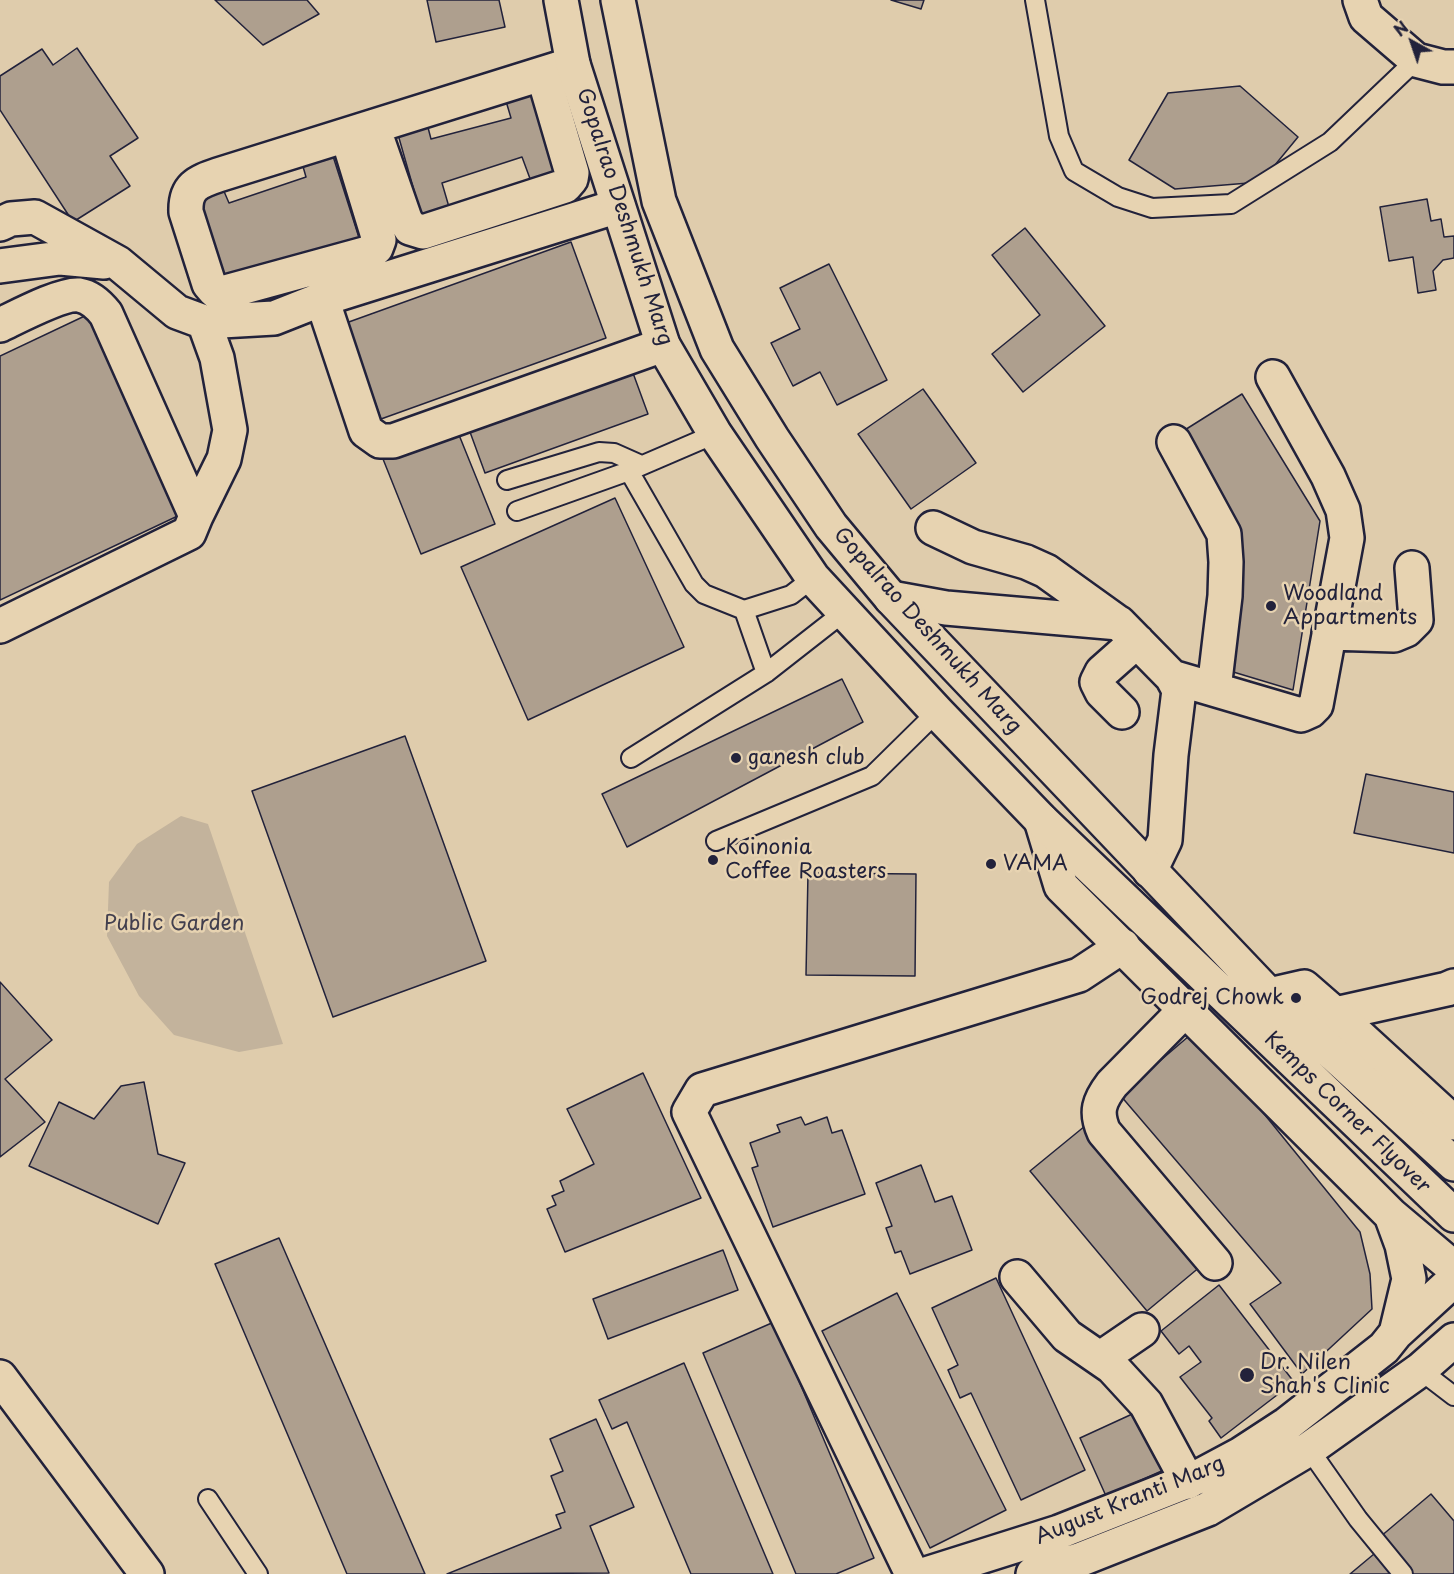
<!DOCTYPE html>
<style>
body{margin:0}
#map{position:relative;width:1454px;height:1574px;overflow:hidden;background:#dfccac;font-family:"Playpen Sans",sans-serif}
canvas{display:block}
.north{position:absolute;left:1382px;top:12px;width:60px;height:60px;-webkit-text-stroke:4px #e7d3b1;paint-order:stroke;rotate:320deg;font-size:16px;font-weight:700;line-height:24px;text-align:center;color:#22223b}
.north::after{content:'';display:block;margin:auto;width:21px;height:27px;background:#22223b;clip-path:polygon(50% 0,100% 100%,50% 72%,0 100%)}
</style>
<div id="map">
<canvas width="1454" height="1574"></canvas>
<div class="north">N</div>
</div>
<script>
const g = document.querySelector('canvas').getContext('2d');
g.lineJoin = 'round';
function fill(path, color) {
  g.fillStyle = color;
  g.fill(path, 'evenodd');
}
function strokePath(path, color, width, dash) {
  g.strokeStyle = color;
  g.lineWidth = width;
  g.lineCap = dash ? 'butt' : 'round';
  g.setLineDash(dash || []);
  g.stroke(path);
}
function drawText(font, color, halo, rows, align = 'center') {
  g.font = font + ' "Playpen Sans",sans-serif';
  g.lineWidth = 5;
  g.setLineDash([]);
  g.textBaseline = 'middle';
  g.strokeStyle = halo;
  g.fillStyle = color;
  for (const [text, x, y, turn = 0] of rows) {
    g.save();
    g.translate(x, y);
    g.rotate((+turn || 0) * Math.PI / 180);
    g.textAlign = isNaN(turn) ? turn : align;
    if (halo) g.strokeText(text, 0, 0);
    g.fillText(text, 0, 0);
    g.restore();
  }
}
const green = new Path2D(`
 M181 816 208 824 283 1044 239 1052 174 1035 139 996 107 936 109 882 137 844Z`);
const building = new Path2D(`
 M215 0H307L319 14 263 45Z
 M427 0H499L505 27 436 42Z
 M891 0H924L921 9Z
 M77 48 138 138 110 156 130 186 73 222 0 110V76L42 49 53 65Z
 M531 84 561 177 532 184 522 157 442 183 449 207 421 215 395 124 425 116 431 139 511 118 503 91Z
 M1240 86 1298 137 1261 182 1175 189 1129 160 1168 93Z
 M332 153 362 247 221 287 195 197 223 189 229 203 306 177 302 163Z
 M1427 199 1431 221 1441 219 1444 237 1454 236V258L1443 260 1433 271 1436 290 1418 293 1413 257 1389 261 1380 207Z
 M1025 228 1105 326 1023 392 992 354 1040 315 992 255Z
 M571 242 606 338 381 419 346 323Z
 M829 264 887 380 837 405 820 372 793 386 771 343 800 329 780 288Z
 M91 313 184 513 0 600V356Z
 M633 373 648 414 485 473 470 432Z
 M923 389 976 463 911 509 858 434Z
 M1242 394 1320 521 1293 690 1230 671 1242 541 1180 433Z
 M455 425 495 524 421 554 381 454Z
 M615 498 684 647 528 720 461 567Z
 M842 679 863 722 627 847 602 794Z
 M405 736 486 961 333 1017 252 791Z
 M1366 774 1454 792V853L1354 833Z
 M808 873 916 874 915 976 806 975Z
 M0 982 52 1040 5 1079 45 1122 0 1157Z
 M1196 1030 1360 1232 1370 1274 1372 1309 1302 1374 1250 1304 1281 1283 1120 1095Z
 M643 1073 701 1198 565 1252 547 1209 556 1205 552 1196 564 1191 560 1181 594 1164 567 1109Z
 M144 1082 158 1154 185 1163 158 1224 29 1166 59 1102 94 1119 121 1086Z
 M801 1117 805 1125 827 1117 832 1133 842 1130 865 1194 773 1227 752 1168 758 1166 750 1143 780 1132 777 1125Z
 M1085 1126 1201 1266 1147 1311 1030 1171Z
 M921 1165 935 1202 952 1196 972 1250 910 1274 901 1251 895 1253 886 1228 892 1226 876 1183Z
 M279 1238 425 1574H347L215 1264Z
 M723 1250 738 1290 608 1339 593 1299Z
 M996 1278 1085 1470 1021 1500 971 1393 960 1398 948 1370 958 1365 932 1308Z
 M1219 1285 1294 1382 1221 1438 1209 1421 1212 1418 1180 1377 1201 1362 1189 1346 1179 1354 1161 1331Z
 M897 1293 1006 1510 930 1548 822 1331Z
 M774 1322 874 1558 836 1574H796L703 1353Z
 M684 1363 773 1574H691L627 1422 612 1429 599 1400Z
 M1141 1410 1166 1469 1106 1496 1080 1438Z
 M596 1419 634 1507 590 1526 609 1573 447 1574 561 1528 556 1515 565 1512 551 1476 563 1471 550 1439Z
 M1431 1494 1454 1521V1574H1412L1380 1537Z
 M1374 1554 1391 1574H1350Z`);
const service = new Path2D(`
 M1035 0 1059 136 1074 171 1118 197 1152 208 1231 204 1330 142 1416 60
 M715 434 629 471 694 584 704 594 744 610 791 595 813 578
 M507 480 599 452 614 453 641 465
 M517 511 629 471
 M744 610 766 673
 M631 758 766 673 844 612
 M716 841 872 776 937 712
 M1420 1370 1454 1396
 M1309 1449 1358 1519 1403 1574
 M208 1499 258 1574`);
const minor = new Path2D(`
 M373 127 405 219 410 228 423 232 565 186 571 179 572 173 543 74
 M347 135 379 240 376 248 368 253 222 293 215 291 209 284 186 212C185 187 197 182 218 175L573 64
 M0 224 11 219 35 217 118 263 177 312 204 322 274 318 322 299 618 206
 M0 266 60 258 104 262
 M322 299 366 431 380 441H393L663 345
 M0 325C17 317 62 293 79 295 91 297 99 305 106 314L196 516 189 533 0 626
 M1174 442 1224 534 1226 562 1225 596 1214 689
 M196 516 224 459 230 430 217 358 204 322
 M933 528 973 547 1026 562 1046 571 1117 622
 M891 598 946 608 1119 623 1172 677 1179 690 1171 755 1165 840 1150 871
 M1329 633 1394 635 1406 630 1416 620 1412 568
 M1172 677 1301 715 1310 711 1316 705 1347 538 1343 510 1328 476 1273 377
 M1122 712 1102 692 1097 682 1102 672 1137 641
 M1185 1010 1112 1084C1099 1101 1095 1112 1104 1132L1215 1263
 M1017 1277 1067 1336 1112 1367 1146 1404 1188 1482
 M1101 1358 1142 1330
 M0 1377 147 1574
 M912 1574 689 1112 702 1090 1079 975 1123 946`);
const tertiary = new Path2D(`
 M1360 0 1366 17 1416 60 1443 67H1454
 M1335 1014 1447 989 1454 986`);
const secondary = new Path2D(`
 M1041 820 1061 886 1391 1215 1454 1268
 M1269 995 1304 987 1335 1014 1454 1123
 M1391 1215 1402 1245 1409 1279 1396 1333
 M926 1574 1059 1532 1198 1477 1241 1454 1287 1424 1384 1348 1396 1333 1454 1280
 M1033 1574 1079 1560 1208 1509 1309 1449 1420 1370 1454 1340`);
const primary = new Path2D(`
 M561 0 573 64 663 345 715 434 813 578 937 712 1041 820 1454 1215
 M618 0 659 201 717 349 772 438 831 526 891 598 1269 995 1454 1164`);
const markers = [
 [1271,606,6,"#22223b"],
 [736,758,6,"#22223b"],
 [713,860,6,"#22223b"],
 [991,864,6,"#22223b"],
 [1296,998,6,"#22223b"],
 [1247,1375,8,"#22223b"]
];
const streetNames = [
 ["Gopalrao Deshmukh Marg",624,217,72],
 ["Gopalrao Deshmukh Marg",927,631,48],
 ["Kemps Corner Flyover",1347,1113,44],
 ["August Kranti Marg",1130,1501,-22]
];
const poiNames = [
 ["Woodland",1283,594],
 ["Appartments",1283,618],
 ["ganesh club",748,758],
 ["Koinonia",725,848],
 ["Coffee Roasters",725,872],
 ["VAMA",1003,864],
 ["Godrej Chowk",1284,998,"right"],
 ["Dr. Nilen",1260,1363],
 ["Shah's Clinic",1260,1387]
];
const parkNames = [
 ["Public Garden",174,924]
];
fill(green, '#c3b39c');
fill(building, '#ae9f8e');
strokePath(building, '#22223b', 1.5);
strokePath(service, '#22223b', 22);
strokePath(minor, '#22223b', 38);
strokePath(tertiary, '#22223b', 38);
strokePath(secondary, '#22223b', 38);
strokePath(primary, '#22223b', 38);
strokePath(service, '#e7d3b1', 18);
strokePath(minor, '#e7d3b1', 33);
strokePath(tertiary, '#e7d3b1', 33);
strokePath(secondary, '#e7d3b1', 33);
strokePath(primary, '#e7d3b1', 33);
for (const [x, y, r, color] of markers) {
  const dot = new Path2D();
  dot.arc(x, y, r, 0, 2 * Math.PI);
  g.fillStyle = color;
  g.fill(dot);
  strokePath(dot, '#e7d3b1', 2);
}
drawText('21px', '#22223b', '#e7d3b1', streetNames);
drawText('21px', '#22223b', '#e7d3b1', poiNames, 'left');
drawText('21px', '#423f4e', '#e7d3b1', parkNames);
</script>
